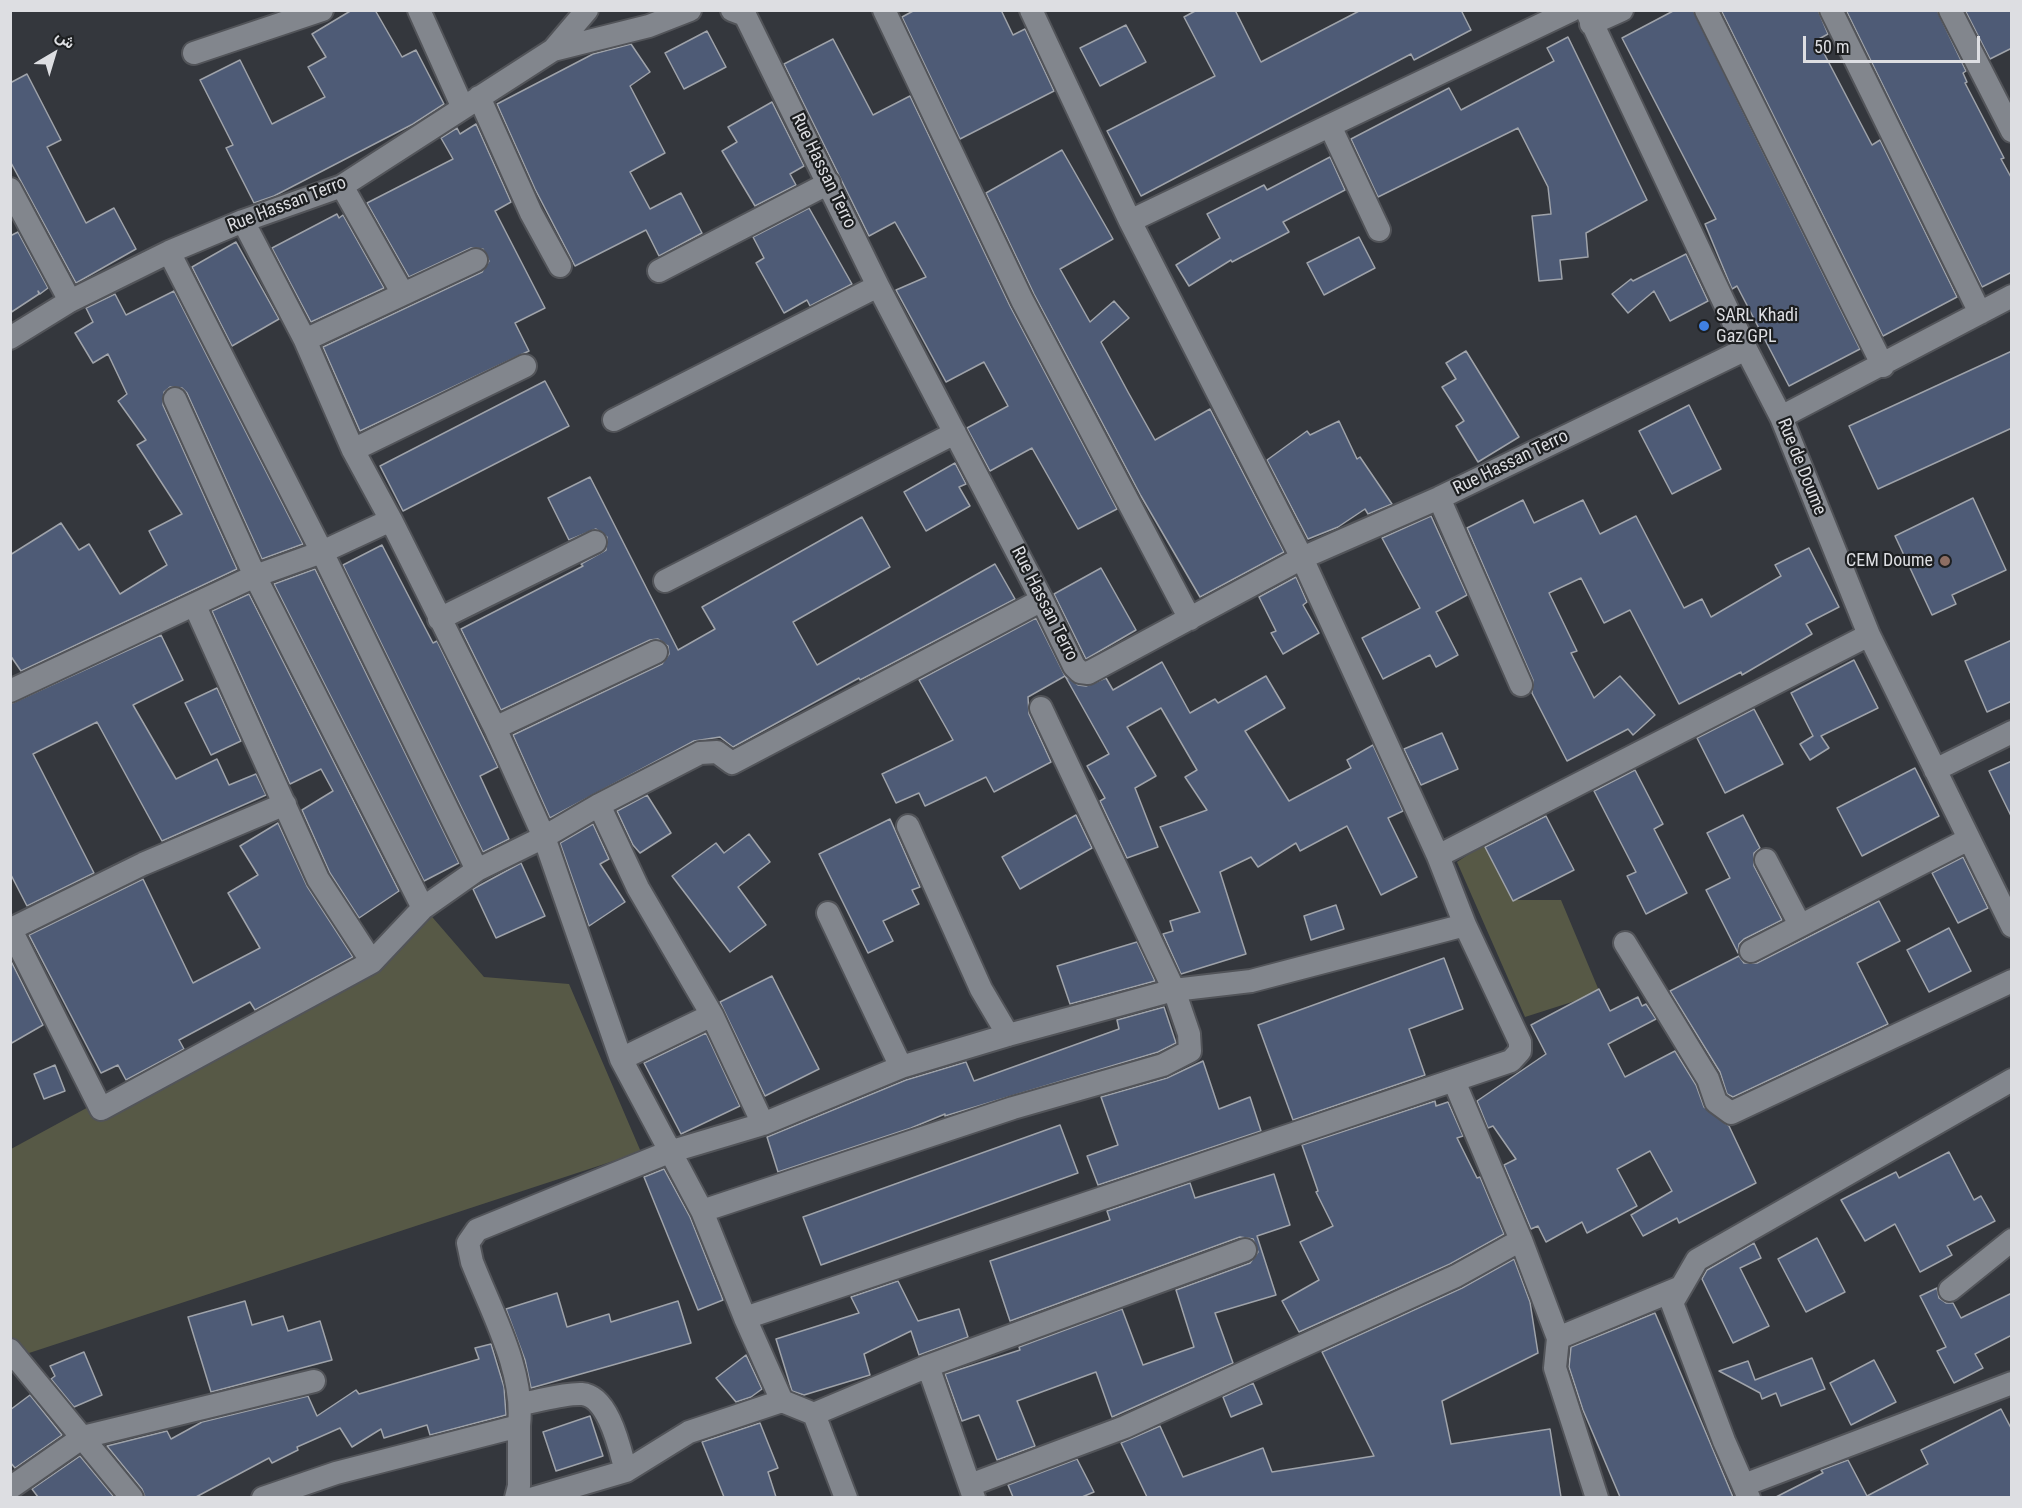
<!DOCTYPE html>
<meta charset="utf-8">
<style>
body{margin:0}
#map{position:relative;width:2022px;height:1508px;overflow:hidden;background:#34373d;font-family:"Roboto Condensed",Vazirmatn,sans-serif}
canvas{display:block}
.frame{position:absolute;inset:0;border:12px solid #dddee2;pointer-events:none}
.north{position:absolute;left:24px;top:24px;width:60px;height:60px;-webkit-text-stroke:4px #1d1f21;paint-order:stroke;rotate:38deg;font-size:16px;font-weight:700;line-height:24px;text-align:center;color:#dddee2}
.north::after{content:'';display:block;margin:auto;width:21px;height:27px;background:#dddee2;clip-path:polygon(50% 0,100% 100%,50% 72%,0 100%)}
.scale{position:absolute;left:1803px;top:36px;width:177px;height:27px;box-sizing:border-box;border:3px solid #dddee2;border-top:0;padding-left:8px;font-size:18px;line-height:21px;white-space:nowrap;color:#dddee2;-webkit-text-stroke:4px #1d1f21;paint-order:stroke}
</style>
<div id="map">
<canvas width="2022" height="1508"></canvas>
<div class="frame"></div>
<div class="north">ش</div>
<div class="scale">50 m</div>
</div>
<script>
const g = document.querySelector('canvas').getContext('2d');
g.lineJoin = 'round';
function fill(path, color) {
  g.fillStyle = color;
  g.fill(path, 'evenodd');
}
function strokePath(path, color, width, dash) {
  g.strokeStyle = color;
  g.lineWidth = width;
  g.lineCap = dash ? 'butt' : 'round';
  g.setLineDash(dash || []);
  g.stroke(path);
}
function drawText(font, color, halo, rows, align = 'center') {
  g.font = font + ' "Roboto Condensed",sans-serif';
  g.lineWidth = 4.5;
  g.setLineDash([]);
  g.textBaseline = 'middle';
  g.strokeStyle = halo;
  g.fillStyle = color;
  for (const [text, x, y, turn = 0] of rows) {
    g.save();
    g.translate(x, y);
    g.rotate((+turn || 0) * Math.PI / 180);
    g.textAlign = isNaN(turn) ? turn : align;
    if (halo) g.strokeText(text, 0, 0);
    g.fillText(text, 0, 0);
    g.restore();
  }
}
const green = new Path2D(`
 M1484 844 1513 900H1561L1600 993 1525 1017 1457 862Z
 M427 911 484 977 569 984 641 1152 26 1354 11 1337V1149L339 971Z`);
const building = new Path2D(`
 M352 10H375L402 57 416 50 444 104 413 124 274 196 254 203 226 148 233 145 200 80 240 60 272 124 325 97 308 67 326 57 312 34Z
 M915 10H1001L1013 35 1025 29 1054 91 960 139 902 17Z
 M1197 10H1235L1261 62 1361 10H1461L1471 30 1414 60 1411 54 1141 196 1107 131 1215 76 1184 17Z
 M1675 10H1693L1860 349 1789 386 1737 286 1732 289 1705 224 1716 219 1622 38Z
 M1721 10H1818L1828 34 1817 40 1872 145 1880 140 1957 297 1883 336Z
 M1846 10H1937L1966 71 1963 73 1967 82 1965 83 2004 158 2001 159 2012 179V272L1982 287Z
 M1965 10H2012V48L1990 59Z
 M1126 25 1146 62 1100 86 1080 48Z
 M707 31 726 67 684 89 665 53Z
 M1568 37 1647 200 1586 233 1588 257 1560 260 1562 279 1539 281 1532 216 1551 214 1548 187 1518 128 1378 197 1351 139 1449 88 1461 110 1554 61 1547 48Z
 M833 39 873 115 910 96 1010 306 1117 509 1078 529 1032 448 990 471 967 428 1008 406 984 362 946 382 896 290 926 277 895 222 869 236 784 64Z
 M631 44 650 72 630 86 665 153 630 172 650 209 681 193 702 233 659 256 646 230 575 266 535 189 497 104 593 54Z
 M27 74 61 140 47 147 86 223 114 208 136 249 76 283 10 161V83Z
 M772 102 804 166 790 174 796 185 755 206 722 151 737 142 728 127Z
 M476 124 511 202 495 211 545 308 515 323 529 351 360 431 323 347 482 272 489 261 483 249 471 248 409 277 367 203 453 159 441 138 457 128 460 134Z
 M1062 150 1113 239 1060 269 1090 322 1114 301 1129 318 1101 342 1128 392 1155 440 1210 409 1284 552 1200 597 1141 496 1034 294 986 193Z
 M1330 157 1345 190 1283 222 1289 232 1232 262 1231 260 1189 286 1176 265 1220 238 1207 214 1264 185 1267 190Z
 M809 208 852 284 810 306 807 300 784 313 756 263 764 258 753 237Z
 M337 214 339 218 343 215 384 288 311 322 272 248Z
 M18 232 48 288 40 294 38 291 39 294 10 313V236Z
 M1359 237 1375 268 1324 295 1307 263Z
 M236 242 279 319 232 346 192 267Z
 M1686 254 1708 301 1670 321 1654 291 1628 313 1612 294 1631 279 1633 281Z
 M174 291 303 544 262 559 187 393 182 388 170 387 164 392 163 405 237 569 21 671 10 655V555L61 523 79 550 89 544 120 594 167 565 149 531 182 514 137 445 146 440 118 401 127 394 108 354 93 363 75 333 93 322 86 308 115 294 126 315Z
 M1466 351 1519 437 1478 462 1456 426 1464 421 1442 387 1456 379 1446 363Z
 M2012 351V428L1878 489 1849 426Z
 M545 381 569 426 403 511 380 466Z
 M1689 405 1721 469 1672 494 1639 431Z
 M1339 421 1357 459 1360 457 1392 504 1368 514 1365 509 1338 527 1308 539 1267 460 1307 431 1310 435Z
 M955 463 966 484 959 487 970 506 926 531 904 492Z
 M590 477 678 650 715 629 702 607 862 517 890 567 793 622 817 665 995 564 1015 599 860 680 859 678 733 747 720 737 694 741 550 818 513 735 662 664 669 654 668 646 658 639 650 640 501 710 461 629 583 566 581 564 606 550 607 537 596 529 569 540 548 498Z
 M1973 498 2006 570 1952 595 1956 604 1932 615 1895 536Z
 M1523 500 1534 523 1583 500 1600 534 1636 516 1684 608 1702 599 1711 617 1781 576 1775 565 1809 548 1839 607 1806 624 1812 634 1742 675 1741 672 1679 704 1630 610 1604 623 1581 578 1549 593 1577 651 1571 653 1594 698 1620 676 1655 715 1633 735 1628 729 1567 761 1532 693 1533 680 1467 528Z
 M1431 516 1467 595 1436 612 1458 655 1436 667 1430 655 1383 679 1362 638 1420 608 1382 538Z
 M382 545 433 643 437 641 498 767 480 776 509 839 483 852 343 565Z
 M1101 568 1136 630 1086 659 1054 594Z
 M315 569 459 863 424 881 274 584Z
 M1296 577 1307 602 1303 605 1319 633 1283 654 1271 633 1276 631 1259 597Z
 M249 594 399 891 359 918 330 873 302 810 333 791 321 769 290 784 212 611Z
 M1036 618 1065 676 1028 697 1029 714 1051 762 994 792 986 777 925 806 919 793 896 803 882 774 953 740 919 680Z
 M161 635 183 680 133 705 176 779 217 759 229 785 256 774 266 795 162 841 97 722 33 754 94 873 27 906 10 873V704Z
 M2012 640V701L1987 712 1965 661Z
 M1854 660 1878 708 1821 736 1829 748 1810 760 1800 744 1813 736 1791 693Z
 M1162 662 1190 713 1215 699 1218 703 1266 676 1285 708 1245 731 1289 801 1351 768 1347 760 1373 745 1403 811 1388 818 1417 877 1381 895 1347 826 1300 851 1296 843 1258 867 1251 857 1220 872 1246 954 1181 974 1163 934 1173 931 1170 921 1200 912 1160 827 1207 810 1185 777 1197 770 1161 708 1127 727 1156 776 1135 788 1158 847 1127 858 1100 801 1105 798 1087 766 1109 754 1065 676 1078 685 1086 686 1106 678 1113 690Z
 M217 688 241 741 211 755 185 703Z
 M1754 709 1783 764 1725 793 1697 738Z
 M1442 733 1458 769 1421 785 1404 749Z
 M2012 761V818L1989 771Z
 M1915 768 1939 816 1862 856 1837 808Z
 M1635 770 1663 824 1654 829 1687 893 1646 914 1627 876 1636 872 1594 791Z
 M647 795 671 833 640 853 633 845 617 811Z
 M1076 815 1092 848 1020 889 1002 857Z
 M1743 815 1760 848 1754 853V866L1782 920 1744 939 1739 944 1738 953 1706 890 1730 878 1707 833Z
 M1546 816 1574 870 1513 901 1485 847Z
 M890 819 920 887 912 890 919 904 883 921 893 941 868 953 819 854Z
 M278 823 307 886 353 957 255 1010 250 1002 179 1040 184 1049 126 1080 118 1065 101 1073 29 935 143 879 193 983 260 948 228 893 258 875 240 846Z
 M593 824 609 859 600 864 625 902 589 926 560 843Z
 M749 834 770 862 738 887 766 925 730 952 672 876 716 843 724 853Z
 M1963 857 1988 908 1958 923 1932 873Z
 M521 863 545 916 496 938 473 889Z
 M1879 901 1900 941 1857 963 1888 1024 1733 1097 1727 1094 1720 1072 1670 991 1739 956 1744 963H1757Z
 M1336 905 1344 929 1311 940 1304 916Z
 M1949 928 1971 971 1929 992 1907 950Z
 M1137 942 1155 981 1070 1004 1057 966Z
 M1444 958 1463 1009 1409 1029 1425 1075 1293 1120 1258 1025Z
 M10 959 43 1025 10 1044Z
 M772 976 819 1069 765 1096 720 1002Z
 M1599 989 1610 1011 1638 997 1642 1006 1646 1004 1656 1019 1608 1044 1625 1077 1675 1051 1696 1085 1704 1107 1729 1126 1756 1183 1679 1223 1677 1218 1643 1236 1631 1215 1672 1191 1650 1151 1617 1169 1637 1206 1587 1233 1582 1222 1546 1242 1538 1226 1531 1229 1504 1165 1516 1159 1493 1126 1488 1128 1477 1101 1546 1054 1531 1025Z
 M1164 1007 1176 1043 1158 1052 945 1116V1114L911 1128 778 1172 767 1137 906 1080 966 1062 974 1081 1119 1029 1117 1020Z
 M706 1033 740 1106 681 1134 644 1063Z
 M1203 1061 1219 1109 1250 1097 1261 1131 1098 1185 1087 1156 1118 1145 1101 1097 1167 1078Z
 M55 1065 65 1091 44 1099 34 1074Z
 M1435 1101 1436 1106 1448 1102 1463 1136 1457 1138 1477 1178 1480 1177 1504 1234 1450 1264 1299 1332 1282 1301 1319 1280 1300 1242 1333 1226 1316 1192 1318 1191 1302 1145Z
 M1060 1125 1078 1173 821 1265 803 1217Z
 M1949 1152 1974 1200 1981 1196 1995 1221 1947 1246 1952 1255 1920 1272 1895 1224 1865 1241 1841 1200 1896 1172 1899 1178Z
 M664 1169 690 1217 723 1300 698 1310 644 1177Z
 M1274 1174 1290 1225 1257 1236 1276 1295 1215 1313 1233 1363 1112 1417 1096 1372 1017 1401 1035 1446 997 1460 979 1415 962 1421 945 1374 1020 1350 1019 1347 1122 1309 1143 1365 1194 1347 1176 1290 1250 1263 1258 1252 1253 1239 1240 1237 1010 1321 990 1261 1110 1220 1107 1211 1190 1183 1195 1198Z
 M1817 1238 1845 1292 1806 1312 1778 1259Z
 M1754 1243 1761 1258 1740 1268 1769 1326 1733 1343 1702 1279 1707 1270Z
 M1514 1259 1530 1302 1538 1353 1442 1401 1451 1444 1550 1429 1561 1497H1147L1121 1443 1160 1426 1183 1477 1263 1448 1272 1472 1374 1456 1322 1352 1462 1288Z
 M898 1281 918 1321 959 1309 968 1337 919 1355 911 1331 864 1354 870 1375 804 1395 792 1391 776 1339 859 1313 851 1297Z
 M1937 1288 1939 1298 1946 1303H1953L1961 1318 2012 1293V1335L1975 1354 1983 1368 1954 1383 1937 1351 1946 1347 1920 1296Z
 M557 1293 567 1327 609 1314 611 1322 678 1301 691 1343 531 1388 525 1360 506 1309Z
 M245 1301 252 1325 283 1316 288 1331 320 1321 332 1360 211 1392 188 1317Z
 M1655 1313 1673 1355 1733 1497H1620L1583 1410 1569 1367 1571 1347Z
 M491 1344 504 1387 506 1415 430 1435 427 1425 384 1438 381 1429 352 1447 340 1428 297 1447 298 1450 272 1463 269 1458 196 1497H145L142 1489 107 1446 167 1431 171 1439 202 1422 308 1396 317 1416 356 1390 359 1394 479 1359 475 1348Z
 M84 1352 102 1395 74 1407 51 1379 55 1376 50 1366Z
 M746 1355 762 1389 751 1397 736 1402 716 1378Z
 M1812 1358 1825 1389 1781 1406 1776 1393 1762 1399 1760 1393 1719 1371 1748 1361 1755 1380Z
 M1874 1360 1896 1402 1851 1425 1830 1383Z
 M1253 1383 1262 1404 1231 1417 1223 1397Z
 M30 1395 62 1435 15 1468 10 1462V1410Z
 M2001 1409 2012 1430V1497H1776L1823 1473 1821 1470 1848 1460 1867 1496 1928 1464 1921 1450Z
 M590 1416 603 1456 556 1471 543 1432Z
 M760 1423 778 1468 768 1472 776 1497H724L702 1442Z
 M80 1456 114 1497H38L32 1489Z
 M1077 1459 1094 1492 1082 1497H1013L1008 1485Z`);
const street = new Path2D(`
 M419 10 463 108
 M732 10 745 15 878 286 1042 600 1074 666 1080 672 1088 673 1302 558 1439 498 1746 349
 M884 10 1022 300 1190 619
 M1586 10 1746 349 1781 417 1869 635 2012 926
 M1706 10 1883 366
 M1831 10 1980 313
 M1950 10 2012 131
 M1591 24 1622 10
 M553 50 587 10
 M194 53 322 10
 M479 97 531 213 560 266
 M1330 126 1379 230
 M342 186 403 294
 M10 189 70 301
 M243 221 305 340 353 450 391 520 495 728 544 837 599 805 700 753 717 752 732 763 1042 600
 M1130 221 1572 10
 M169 252 322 552 477 870 544 837 621 1059 712 1015
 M659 271 829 183
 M10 338 70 301 169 252 243 221 342 186 553 50 649 26 690 10
 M305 340 476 260
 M175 399 255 576 423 908
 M1781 417 2012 296
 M614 420 878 286
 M353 450 525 366
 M1439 498 1521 685
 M665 581 955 433
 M195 606 318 879 372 962
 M439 619 595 542
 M10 691 255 576 322 552 391 520
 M495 728 656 652
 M1935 770 2012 732
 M599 805 638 888 712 1015 763 1124
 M908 826 981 989 1008 1035
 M1438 856 1869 635
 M1766 860 1800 925
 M828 913 901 1067
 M10 928 101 1109 372 962 423 908 477 870
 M11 929 143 864 285 804
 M1625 943 1708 1079 1716 1102 1731 1113 2012 981
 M1751 951 1969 839
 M621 1059 702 1211 745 1318 782 1401 814 1414 928 1366 974 1498
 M1454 1081 1521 1240 1558 1338
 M702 1211 1013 1108 1163 1065 1190 1051 1189 1034 1174 990 1041 708
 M1950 1290 2012 1240
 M745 1318 1511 1061 1520 1051V1042L1465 925
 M10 1350 132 1498
 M928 1366 1245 1250
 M521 1404C540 1401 563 1393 582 1394 609 1396 620 1450 626 1471
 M814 1414 846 1498
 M970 1485 1125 1427 1456 1276 1521 1240
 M1744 1485 2012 1383
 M10 1488 83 1437 314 1381
 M263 1498 336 1473 519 1426C525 1372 492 1313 472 1262L468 1243 477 1230 669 1152 763 1124 901 1067 1008 1035 1174 990 1251 981 1465 925 1438 856 1302 558 1130 221 1031 10
 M516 1498 519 1486V1426
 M534 1498 626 1471 689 1432 782 1401
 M1597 1498 1555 1368 1558 1338 1679 1288
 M1749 1498 1724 1441 1672 1303 1697 1260 2012 1080`);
const markers = [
 [1704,326,6,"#3f7fe0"],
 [1945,561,6,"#8d6e63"]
];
const streetNames = [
 ["Rue Hassan Terro",823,171,64],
 ["Rue Hassan Terro",287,205,-21],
 ["Rue Hassan Terro",1511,463,-26],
 ["Rue de Doume",1801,467,68],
 ["Rue Hassan Terro",1044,604,63]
];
const poiNames = [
 ["SARL Khadi",1716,316],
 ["Gaz GPL",1716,337],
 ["CEM Doume",1933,561,"right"]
];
fill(green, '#575946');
fill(building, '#4e5b76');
strokePath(building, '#9fa3aa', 1.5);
strokePath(street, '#525459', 26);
strokePath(street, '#82868d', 22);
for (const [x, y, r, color] of markers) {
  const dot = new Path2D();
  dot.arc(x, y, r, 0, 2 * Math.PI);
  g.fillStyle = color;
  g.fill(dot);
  strokePath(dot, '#1d1f21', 2);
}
drawText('18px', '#dddee2', '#1d1f21', streetNames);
drawText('18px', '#dddee2', '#1d1f21', poiNames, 'left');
</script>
